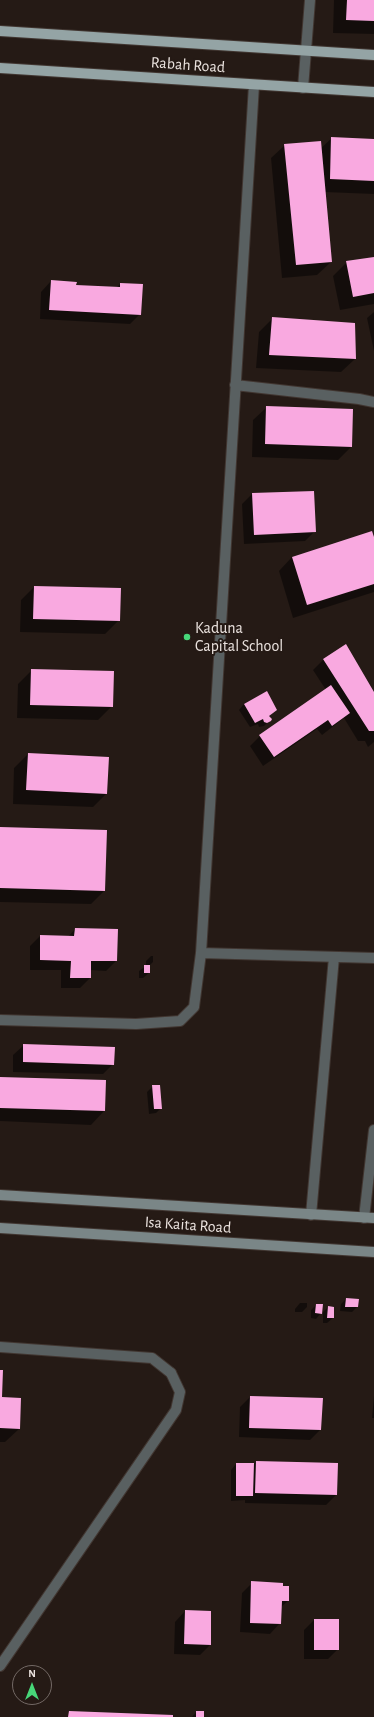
<!DOCTYPE html>
<style>
body{margin:0}
#map{position:relative;width:374px;height:1717px;overflow:hidden;background:#251a15;font-family:"Alegreya Sans",sans-serif}
canvas{display:block}
.north{position:absolute;left:12px;top:1665px;width:40px;height:40px;box-sizing:border-box;background:#251a15;border:1px solid #746a66;border-radius:50%;rotate:0deg;font-size:11px;font-weight:700;line-height:16px;text-align:center;color:#ebe3df}
.north::after{content:'';display:block;margin:auto;width:14px;height:18px;background:#47d779;clip-path:polygon(50% 0,100% 100%,50% 72%,0 100%)}
</style>
<div id="map">
<canvas width="374" height="1717"></canvas>
<div class="north">N</div>
</div>
<script>
const g = document.querySelector('canvas').getContext('2d');
g.lineJoin = 'round';
function fill(path, color) {
  g.fillStyle = color;
  g.fill(path, 'evenodd');
}
function strokePath(path, color, width, dash) {
  g.strokeStyle = color;
  g.lineWidth = width;
  g.lineCap = dash ? 'butt' : 'round';
  g.setLineDash(dash || []);
  g.stroke(path);
}
function drawText(font, color, halo, rows, align = 'center') {
  g.font = font + ' "Alegreya Sans",sans-serif';
  g.lineWidth = 4;
  g.setLineDash([]);
  g.textBaseline = 'middle';
  g.strokeStyle = halo;
  g.fillStyle = color;
  for (const [text, x, y, turn = 0] of rows) {
    g.save();
    g.translate(x, y);
    g.rotate((+turn || 0) * Math.PI / 180);
    g.textAlign = isNaN(turn) ? turn : align;
    if (halo) g.strokeText(text, 0, 0);
    g.fillText(text, 0, 0);
    g.restore();
  }
}
const shadow = new Path2D(`
 M334 0H374V34L333 33Z
 M332 138 374 140V194L324 192 331 262 317 275 282 278 271 158 285 145 320 149Z
 M374 258V304L340 310 333 276 347 262Z
 M51 281 75 286 116 288 120 284 140 314 130 324 40 319 41 292Z
 M374 312V351L367 318Z
 M272 319 355 359 341 372 256 368 259 332Z
 M267 407 351 447 338 460 252 457 253 420Z
 M252 494 315 531 305 541 244 544 242 504Z
 M372 533 374 540V592L293 618 279 571 292 557Z
 M34 587 119 620 105 634 20 632 21 600Z
 M346 646 374 694V742L368 747 365 741H358L344 718 322 735 317 729 263 766 250 746 260 736 326 690 313 670 323 660Z
 M32 670 112 706 98 720 17 718 18 684Z
 M266 692 275 710 268 717 271 719 264 726 259 727 258 724 250 727 239 710 244 704Z
 M28 754 106 794 93 807 13 804 14 768Z
 M0 828 104 891 91 904 0 902Z
 M75 929 116 961 106 971 90 970V978L80 988H61V970H30V946L40 936 68 937Z
 M151 956H153V962L149 966V973L143 978H139V971L146 966V961Z
 M24 1045 113 1064 103 1074 13 1072V1055Z
 M0 1078 105 1081 104 1111 91 1125 0 1121Z
 M153 1086 161 1108 156 1113 149 1114 147 1092Z
 M346 1299 357 1307 352 1312 340 1311 341 1304Z
 M300 1303H307V1307L302 1312H295V1309Z
 M316 1305 321 1313 316 1319 311 1318V1310Z
 M328 1307 333 1318 327 1323H323V1312Z
 M0 1371 1 1398 19 1429 5 1442H0Z
 M374 1396V1418H372Z
 M250 1397 320 1430 310 1440 239 1437 240 1407Z
 M256 1462 336 1495 326 1505 245 1503V1500L231 1501V1470L236 1464H254Z
 M252 1583 288 1601 281 1607 280 1623 270 1634 240 1632 242 1593Z
 M185 1611 210 1645 200 1655 174 1654 175 1622Z
 M314 1620 338 1649 328 1659H304V1630Z
 M196 1712 203 1717H192Z`);
const building = new Path2D(`
 M347 0H374V21L346 20Z
 M331 137 374 139V181L330 179Z
 M321 141 332 262 296 265 284 144Z
 M374 257V293L353 297 346 261Z
 M51 280 77 282 76 285 120 287V283L143 284 141 315 49 310Z
 M272 317 355 323 356 359 269 355Z
 M266 406 353 409 352 447 265 444Z
 M314 491 316 532 254 535 252 493Z
 M372 531 374 537V584L307 605 292 557Z
 M34 586 121 588 120 621 33 619Z
 M346 644 374 692V731H369L323 659Z
 M31 669 114 671 113 707 30 705Z
 M331 685 350 713 332 726 328 720 274 757 259 735Z
 M267 691 277 710 269 716 272 719 271 721 267 723 264 722 263 719 255 723 244 704Z
 M28 753 109 757 107 794 26 790Z
 M0 827 107 830 105 891 0 888Z
 M75 928 118 929 117 961H91V978H70L71 961 40 960V935L74 936Z
 M144 965H150V973H144Z
 M23 1044 115 1047 114 1065 23 1062Z
 M0 1077 106 1080 105 1111 0 1108Z
 M152 1085H160L162 1109H154Z
 M346 1298 359 1299 358 1307H345Z
 M316 1304H323L322 1314 315 1313Z
 M328 1306 334 1307V1318H327Z
 M0 1370H3L2 1397 21 1398 20 1429 0 1428Z
 M250 1396 323 1398 321 1430 249 1428Z
 M256 1461 338 1463 337 1495 255 1493Z
 M236 1463H254L253 1496H236Z
 M251 1581 283 1583V1586H289V1601H282L281 1624 250 1623Z
 M185 1610 211 1611V1645L184 1644Z
 M314 1619H339V1650H314Z
 M69 1711 173 1715V1717H68Z
 M196 1711H204V1717H196Z`);
const lane = new Path2D(`
 M235 385 359 399 374 402
 M201 953 374 958
 M0 1020 136 1024 180 1021 194 1007 201 953 254 85
 M311 1215 334 957
 M364 1218 374 1130
 M0 1347 152 1358 171 1373`);
const street = new Path2D(`
 M303 88 310 0
 M0 1666 176 1410 180 1392 171 1373`);
const secondary = new Path2D(`
 M0 1195 374 1218
 M0 1228 374 1252`);
const primary = new Path2D(`
 M0 31 374 55
 M0 68 374 92`);
const markers = [
 [187,637,4,"#47d779"]
];
const streetNames = [
 ["Rabah Road",188,65,4],
 ["Isa Kaita Road",188,1225,4]
];
const poiNames = [
 ["Kaduna",195,628],
 ["Capital School",195,646]
];
fill(shadow, '#0007');
fill(building, '#f9a9e0');
strokePath(lane, '#413631', 12);
strokePath(street, '#413631', 12);
strokePath(secondary, '#413631', 12);
strokePath(primary, '#413631', 12);
strokePath(lane, '#596061', 10);
strokePath(street, '#596061', 10);
strokePath(secondary, '#7a8687', 10);
strokePath(primary, '#94a4a5', 10);
for (const [x, y, r, color] of markers) {
  const dot = new Path2D();
  dot.arc(x, y, r, 0, 2 * Math.PI);
  g.fillStyle = color;
  g.fill(dot);
  strokePath(dot, '#251a15', 1.5);
}
drawText('16px', '#ebe3df', '#251a15', streetNames);
drawText('16px', '#ebe3df', '#251a15', poiNames, 'left');
</script>
